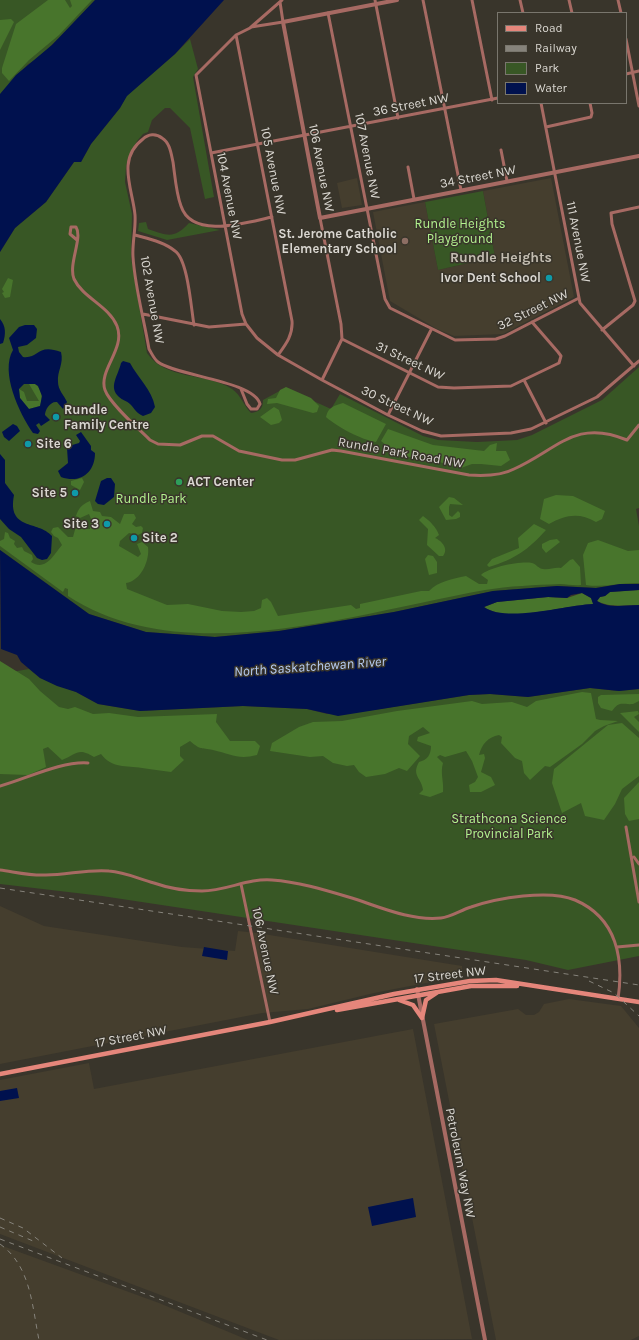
<!DOCTYPE html>
<style>
body{margin:0}
#map{position:relative;width:639px;height:1340px;overflow:hidden;background:#39352b;font-family:Karla,sans-serif}
canvas{display:block}
.legend{position:absolute;left:497px;top:12px;width:130px;height:92px;box-sizing:border-box;background:#39352b;border:1px solid #79766d;margin:0;padding:5px 7px;list-style:none;font-size:12px;color:#dad7d1}
.legend li{display:flex;align-items:center;gap:8px;height:20px}
.legend b{width:20px;border:1px solid #79766d}
</style>
<div id="map">
<canvas width="639" height="1340"></canvas>
<ul class="legend">
<li><b style="height:5px;background:#e5867b"></b>Road</li>
<li><b style="height:5px;background:#86837b"></b>Railway</li>
<li><b style="height:11px;background:#385725"></b>Park</li>
<li><b style="height:11px;background:#00114e"></b>Water</li>
</ul>
</div>
<script>
const g = document.querySelector('canvas').getContext('2d');
g.lineJoin = 'round';
function fill(path, color) {
  g.fillStyle = color;
  g.fill(path, 'evenodd');
}
function strokePath(path, color, width, dash) {
  g.strokeStyle = color;
  g.lineWidth = width;
  g.lineCap = dash ? 'butt' : 'round';
  g.setLineDash(dash || []);
  g.stroke(path);
}
function drawText(font, color, halo, rows, align = 'center') {
  g.font = font + ' Karla,sans-serif';
  g.lineWidth = 3;
  g.setLineDash([]);
  g.textBaseline = 'middle';
  g.strokeStyle = halo;
  g.fillStyle = color;
  for (const [text, x, y, turn = 0] of rows) {
    g.save();
    g.translate(x, y);
    g.rotate((+turn || 0) * Math.PI / 180);
    g.textAlign = isNaN(turn) ? turn : align;
    if (halo) g.strokeText(text, 0, 0);
    g.fillText(text, 0, 0);
    g.restore();
  }
}
const built = new Path2D(`
 M357 178 362 205 342 208 337 183Z
 M551 178 574 297 503 334 454 336 437 329 390 301 373 212 425 202 438 270 495 257 483 191Z
 M0 906 44 926 182 947 235 951 238 931 257 933 462 966V976L374 993 308 1009 262 1013 0 1064Z
 M569 999 621 1006 639 1028V1336L631 1340H496L434 1024 518 1009 526 1015H534L539 1012 544 1004Z
 M413 1029 472 1339 279 1340 0 1234V1080L89 1063 94 1089Z
 M0 1245 159 1303 248 1340H0Z`);
const green = new Path2D(`
 M0 0H95L64 33 36 60 28 64 0 95Z
 M190 39 198 69 193 77 214 197 205 199 190 128 170 108H165L152 120 148 132 143 134 137 141 128 158 126 167 125 182 132 214 131 258 147 353C166 381 206 372 232 389 241 395 244 406 251 413 259 412 263 409 263 400L285 388 331 409 340 394 423 436 438 440 477 442 517 440 532 435 602 400 639 367V508L636 509 639 526V584H620L596 588 557 586 493 591 394 612 279 631 215 637 146 632 89 614 0 550V252L15 228 46 202 74 162H81L91 144 120 108 126 96 175 54Z
 M483 191 495 257 438 270 425 202Z
 M146 222 148 229C168 236 174 239 189 223L220 230 167 240 138 231 139 223Z
 M29 669 40 678 76 692 98 704 140 711 243 706 307 709 327 714 374 710 469 695 490 694 528 697 590 688 618 691 639 689V956L568 970 526 960 102 896 0 884V674Z`);
const forest = new Path2D(`
 M48 0H65L70 8 72 6 70 0H92L59 35 29 60 9 81 2 73V68L16 24Z
 M11 19 14 22 0 50V20Z
 M8 278 13 280 10 297 5 298 2 293 4 292 2 289Z
 M29 384H35C42 389 43 398 40 406L29 409 20 398 19 389 24 392 27 401H39Z
 M286 387 311 398 319 406 317 412 313 413 277 403 267 404 268 399 276 398 280 390Z
 M343 403 386 424 376 442C362 440 337 427 326 417 328 407 334 406 343 403Z
 M274 407 279 410 282 420 279 423 271 425 260 417Z
 M388 429 433 445 484 451 490 445 497 443 496 451H506L510 460 501 466 481 464H472L461 468 432 460 423 461 396 453 381 441Z
 M82 478 84 482 80 490 71 485V481Z
 M556 495 573 496 605 511 602 519 596 522C579 512 565 515 549 524L540 519 544 499Z
 M449 497 454 498 463 505 450 504 449 507V515L452 517 458 511 460 513V517L456 519 446 520 439 507Z
 M90 501 93 511 100 512 102 516 111 517 120 524 124 514H134L136 518 132 524 136 527 141 526 143 528 142 533 138 535 129 533 120 541 119 546 138 557 141 554 137 544 142 542 148 547C150 560 141 581 126 583L127 589 167 605 188 604 222 611 241 612 254 611 261 608 262 600 267 598 271 602 278 616 351 605 356 609 360 608V604L421 591H429C439 581 452 579 466 576L479 584H487L488 580 481 575C490 567 520 561 532 563 536 564 539 569 543 569 550 570 554 567 561 568L570 560 573 559 580 567 581 585C574 586 567 584 560 584 535 585 509 586 485 590 359 612 184 672 68 596V589L65 588 63 592 0 546V541L4 539 5 532 8 533 10 538 15 541 14 544 17 548 22 547 24 551 32 555 33 559 31 562C46 572 54 554 62 545L58 538 54 536 51 532 53 528 58 527 68 537H73L76 526 79 529H90L91 519 89 514 80 518 76 516C78 509 82 504 90 501Z
 M423 516C430 521 436 527 439 535L435 538C442 541 449 549 443 556H439L427 545 428 529 419 520Z
 M534 524 546 530C528 550 515 559 489 567L487 565 492 559 519 548 518 538Z
 M557 539 560 542 546 553 542 548V544L550 540Z
 M598 540 628 551 639 550V583C621 582 604 588 586 585L583 555 588 543Z
 M428 555 433 556 437 562V573L429 575 425 559Z
 M639 590V605C625 605 610 608 597 601L600 597 605 596 610 592Z
 M582 593 591 598 594 604C564 605 508 624 484 607L497 602 548 597 567 598Z
 M0 661 29 679 40 691 59 707 68 709 75 707 93 714 109 713 138 717 217 714 216 722 230 741H255L260 746 257 755C238 760 231 754 213 750 200 747 202 751 190 741L180 747V756L184 760 171 772C161 771 151 769 142 768 126 765 112 769 101 754L94 757C78 747 77 754 62 760L48 747 43 749 46 767 28 775 0 774Z
 M582 692 591 693 596 719 600 720 618 721 604 726 595 731 582 744 550 767 545 766 530 780 524 773 522 761 515 758 501 743 502 737 499 735C488 737 482 744 479 755L484 754 485 758 481 772 491 777 495 785 481 792H470L469 785 475 782 478 777 472 761 466 751 445 757 440 755 437 757 443 763C440 773 444 781 443 792L430 797 419 794 423 790C422 778 411 776 419 762 427 760 431 755 431 746L417 741 418 737 430 733 423 727 409 736 408 744 420 756 407 771 399 768 385 774 366 777 359 772 354 765 347 766 333 763 323 756 310 757 270 751 272 743 299 727 313 722 342 721 397 711 472 701 482 704 512 702 527 707 536 701Z
 M639 694V701C637 702 635 703 633 704 622 705 620 700 612 711L601 708 598 703V697L601 695Z
 M638 711 639 714 634 717 639 722V732L620 713Z
 M622 723 639 738V776L622 789 615 804 604 820 585 816 581 803 562 813 552 783 554 769 608 725Z
 M639 782V819L629 821 625 814 624 798Z`);
const water = new Path2D(`
 M95 0H224L175 54 127 96 120 108 91 144 81 162H74L46 202 15 228 0 252V94L16 75 52 45Z
 M0 319C6 326 6 334 3 343L0 344Z
 M25 325H34L37 329 36 338 27 345 18 347 19 352 23 357C39 359 37 343 61 352 64 364 57 371 58 382 58 390 64 395 67 402L63 409 57 402C50 401 45 410 45 415L50 420 41 426 39 423 36 425 40 431 38 434 33 433C19 413 0 372 13 350L9 338 19 327ZM24 384H35L38 386 42 396 40 406 29 409 20 398 19 389Z
 M123 361 130 363C138 378 152 390 155 407L151 413 143 416C136 413 135 409 130 404 127 401 122 400 119 397 108 387 118 376 121 363Z
 M13 424 17 426 20 431 9 441 4 437 2 432Z
 M81 432 91 446V450L95 453C95 473 80 484 61 477L58 471 68 463 67 448 69 446 79 443 80 441 76 435Z
 M0 445V454L5 460V483L14 495C7 531 38 520 52 536L51 553 47 559 42 560 37 558 21 537 9 529 0 519Z
 M107 478H111L115 484 114 497 104 505 98 504 95 501 101 481Z
 M0 550 89 614 146 632 215 637 279 631 394 612 493 591 557 586 596 588 620 584H639V590L610 592 605 596 600 597 597 601C609 609 625 605 639 605V689L619 691 590 688 528 697 490 694 469 695 338 716 307 709 243 706 140 711 98 704 76 692 57 686 40 678 21 662 17 655 1 649ZM582 593 591 598 593 604C566 605 506 623 484 607L497 602 548 597 567 598 571 595Z
 M204 947 228 951 227 960 202 956Z
 M17 1088 19 1098 0 1101V1091Z
 M413 1198 416 1217 372 1226 368 1207Z`);
const minor = new Path2D(`
 M282 0 250 28 236 35 196 75 242 314 246 324 257 338 278 355 322 380 388 415 422 431 441 436 511 433 531 429 597 397 639 361
 M375 0 398 118
 M423 0 461 190
 M472 0 492 100
 M520 0 523 13
 M569 0 572 13
 M618 0 621 13
 M328 13 385 299 390 308 455 340 496 339 505 336 579 298
 M251 27 283 22 280 2
 M236 35 292 321C293 335 286 344 278 355
 M626 39 639 106
 M626 74 639 71
 M541 103 580 303 634 366
 M546 127 591 117 592 113 590 103
 M501 150 507 181
 M211 153 498 98
 M408 167 414 199
 M320 218 341 324 342 339 322 380
 M135 235C149 239 164 242 175 251 188 260 191 308 194 325
 M77 240 70 234 71 227H76C83 238 68 264 74 279 83 298 109 306 117 326 126 349 98 370 105 390 110 404 139 429 150 440L158 444 180 445 202 436H213L239 451 282 460H295L332 450 341 451 469 475C484 476 501 476 514 469 557 450 575 418 627 440L639 425
 M143 314 209 327 246 324
 M602 330 633 305 635 301 612 224 611 213 639 207
 M342 339 438 387 454 388 511 386 559 363 561 356 558 352 532 322
 M524 380 546 423
 M241 389 247 404 251 409H257L260 404C254 381 177 376 158 362 154 359 152 354 149 349 144 319 135 288 133 257 132 243 136 229 135 215 133 190 116 159 143 139 148 134 156 133 162 138 170 143 171 153 173 162 175 176 176 193 181 206 192 240 248 222 272 217
 M388 415 431 330
 M0 786C26 779 61 761 88 763
 M626 827 639 902
 M634 857 639 864
 M0 870C15 872 31 876 46 875 67 875 88 869 109 871 125 872 139 879 154 883 168 888 187 891 202 891 226 891 248 878 272 880 300 882 328 891 355 899 382 908 412 921 441 918 451 917 461 910 471 907 497 898 549 889 575 900 617 918 624 959 618 999
 M241 884 270 1022
 M617 947 639 945`);
const tertiary = new Path2D(`
 M397 0 283 22 320 218 639 156
 M417 989 485 1340`);
const secondary = new Path2D(`
 M399 1000 413 1005 422 1018
 M337 1010 471 986H517
 M422 1018 426 1000 438 992
 M0 1074 270 1022 394 994 470 981 496 980 639 1002`);
const rail = new Path2D(`
 M0 888 639 985
 M589 981 614 993 639 1016
 M0 1218 23 1228 62 1258
 M0 1227 33 1241
 M0 1239 267 1340
 M0 1244C31 1266 32 1306 39 1340`);
const markers = [
 [405,241,4,"#8d6e63"],
 [549,278,4,"#0f9aa8"],
 [56,417,4,"#0f9aa8"],
 [28,444,4,"#0f9aa8"],
 [179,482,4,"#2e9e5b"],
 [75,493,4,"#0f9aa8"],
 [107,524,4,"#0f9aa8"],
 [134,538,4,"#0f9aa8"]
];
const streetNames = [
 ["36 Street NW",411,105,-11],
 ["107 Avenue NW",367,156,79],
 ["106 Avenue NW",321,168,79],
 ["105 Avenue NW",273,171,79],
 ["34 Street NW",478,177,-11],
 ["104 Avenue NW",229,196,79],
 ["111 Avenue NW",578,242,79],
 ["102 Avenue NW",152,300,80],
 ["32 Street NW",533,310,-26],
 ["31 Street NW",410,361,25],
 ["30 Street NW",397,406,25],
 ["Rundle Park Road NW",401,453,10],
 ["106 Avenue NW",265,951,78],
 ["17 Street NW",450,975,-7],
 ["17 Street NW",131,1037,-11],
 ["Petroleum Way NW",460,1163,79]
];
const parkNames = [
 ["Rundle Heights",460,224],
 ["Playground",460,239],
 ["Rundle Park",151,499],
 ["Strathcona Science",509,819],
 ["Provincial Park",509,834]
];
const poiNames = [
 ["St. Jerome Catholic",397,234],
 ["Elementary School",397,249],
 ["Ivor Dent School",541,278],
 ["Rundle",64,410,"left"],
 ["Family Centre",64,425,"left"],
 ["Site 6",36,444,"left"],
 ["ACT Center",187,482,"left"],
 ["Site 5",67,493],
 ["Site 3",99,524],
 ["Site 2",142,538,"left"]
];
const neighbourhoodNames = [
 ["Rundle Heights",501,258]
];
const waterNames = [
 ["North Saskatchewan River",310,667,-4]
];
fill(built, '#453e2e');
fill(green, '#385725');
fill(forest, '#48752c');
fill(water, '#00114e');
strokePath(minor, '#a76a63', 3);
strokePath(tertiary, '#a76a63', 4);
strokePath(secondary, '#e5867b', 4.5);
strokePath(rail, '#86837b', 1, [5, 5]);
for (const [x, y, r, color] of markers) {
  const dot = new Path2D();
  dot.arc(x, y, r, 0, 2 * Math.PI);
  g.fillStyle = color;
  g.fill(dot);
  strokePath(dot, '#39352b', 1.5);
}
drawText('13px', '#dad7d1', '#39352b', streetNames);
drawText('13px', '#b2f28e', '#39352b', parkNames);
drawText('bold 13px', '#dad7d1', '#39352b', poiNames, 'right');
drawText('bold 14px', '#c4beb2', '#39352b', neighbourhoodNames);
drawText('italic 14px', '#b7cdf3', '#39352b', waterNames);
</script>
